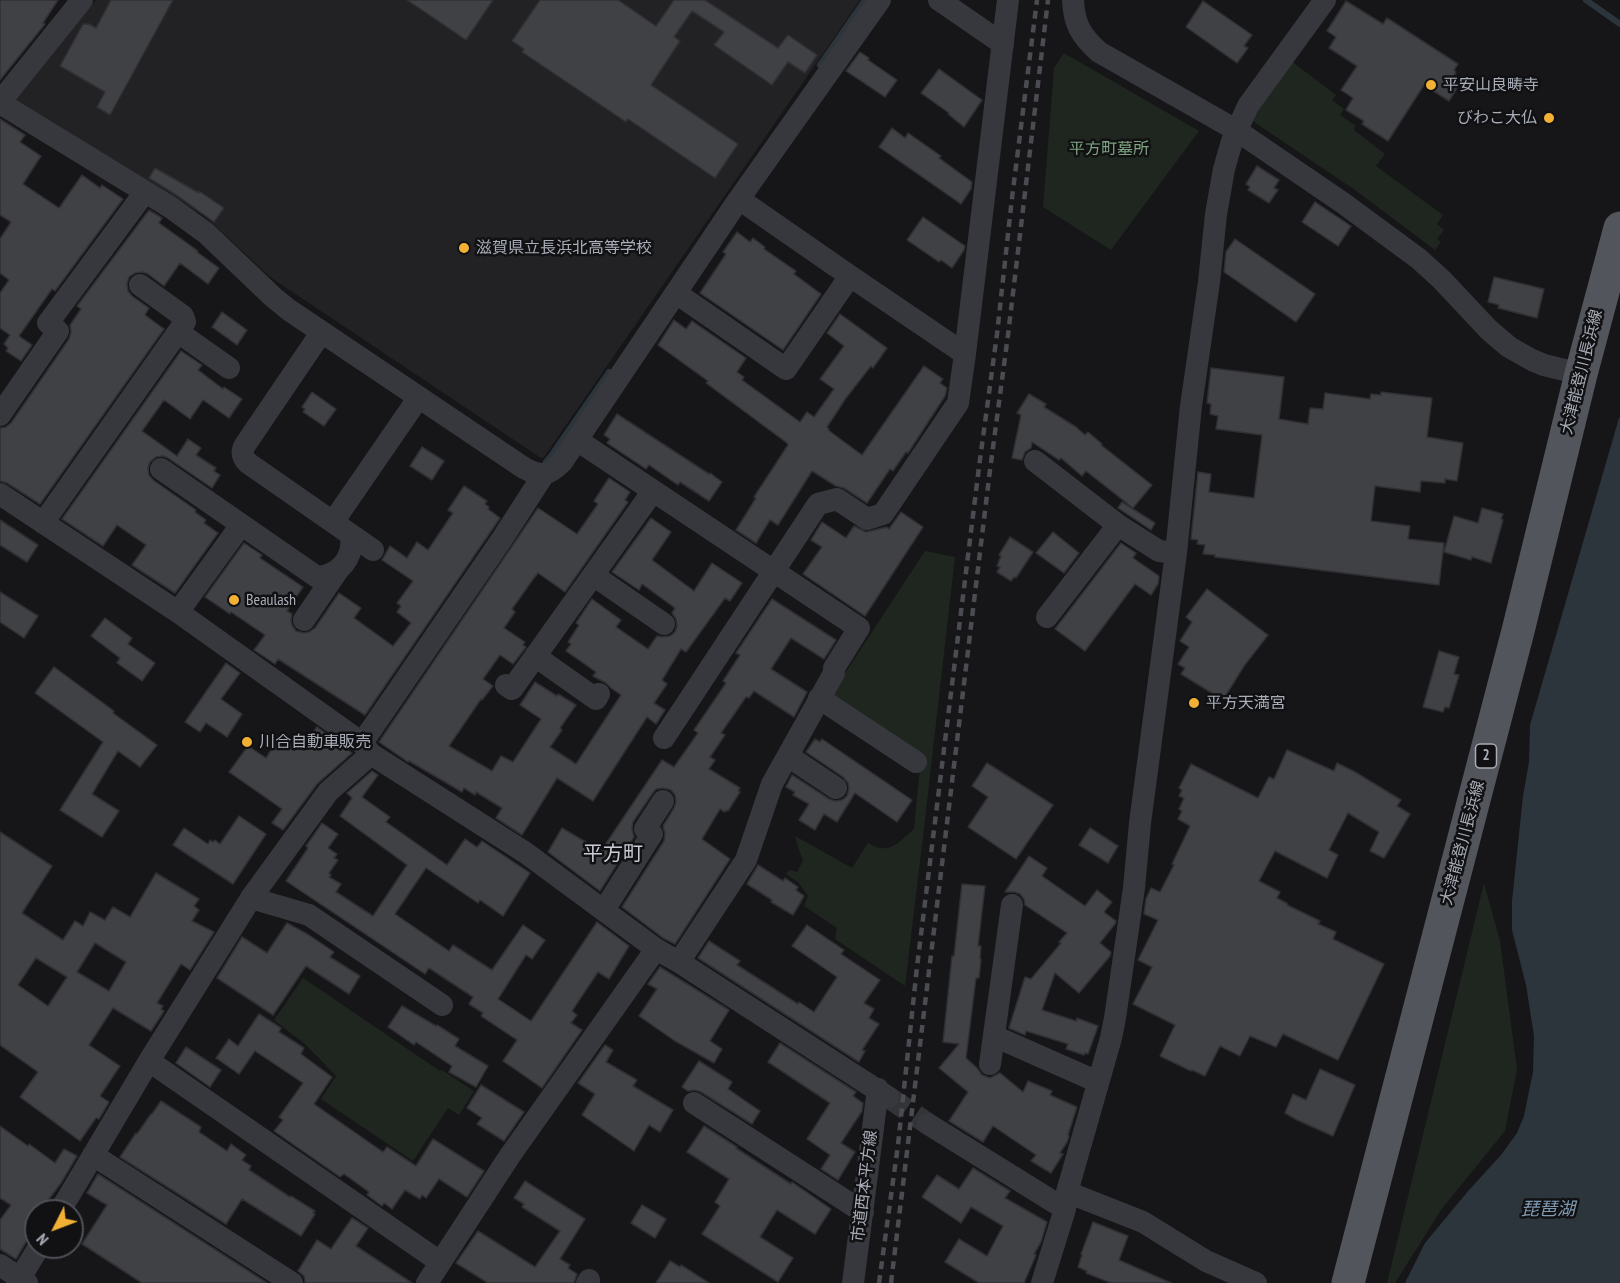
<!DOCTYPE html>
<meta charset="utf-8">
<style>
body{margin:0}
#map{position:relative;width:1620px;height:1283px;overflow:hidden;background:#161618;font-family:"PT Sans Narrow",sans-serif}
canvas{display:block}
.north{position:absolute;left:24px;top:1199px;width:60px;height:60px;box-sizing:border-box;background:#111113;border:2px solid #4d4f55;border-radius:50%;rotate:228deg;font-size:16px;font-weight:700;line-height:24px;text-align:center;color:#a8adb8}
.north::after{content:'';display:block;margin:auto;width:21px;height:27px;background:#f2b134;clip-path:polygon(50% 0,100% 100%,50% 72%,0 100%)}
</style>
<div id="map">
<canvas width="1620" height="1283"></canvas>
<div class="north">N</div>
</div>
<script>
const g = document.querySelector('canvas').getContext('2d');
g.lineJoin = 'round';
function fill(path, color) {
  g.fillStyle = color;
  g.fill(path, 'evenodd');
}
function strokePath(path, color, width, dash) {
  g.strokeStyle = color;
  g.lineWidth = width;
  g.lineCap = dash ? 'butt' : 'round';
  g.setLineDash(dash || []);
  g.stroke(path);
}
function drawText(font, color, halo, rows, align = 'center') {
  g.font = font + ' "PT Sans Narrow","Noto Sans JP",sans-serif';
  g.lineWidth = 5;
  g.setLineDash([]);
  g.textBaseline = 'middle';
  g.strokeStyle = halo;
  g.fillStyle = color;
  for (const [text, x, y, turn = 0] of rows) {
    g.save();
    g.translate(x, y);
    g.rotate((+turn || 0) * Math.PI / 180);
    g.textAlign = isNaN(turn) ? turn : align;
    if (halo) g.strokeText(text, 0, 0);
    g.fillText(text, 0, 0);
    g.restore();
  }
}
const built = new Path2D(`
 M96 0H860L544 457 541 458 270 277 207 218 185 204 12 102Z`);
const green = new Path2D(`
 M1064 53 1199 131 1111 250 1043 207 1054 68Z
 M1290 60 1336 95 1332 100 1344 109 1340 115 1356 126 1354 130 1385 154 1376 166 1443 215 1437 224 1444 230 1437 239 1441 242 1435 250 1355 190 1254 122 1253 111Z
 M925 551 955 557 924 828 905 986 835 939 837 928 804 906 808 896 798 882 786 874 789 870 797 872 803 861 798 847 795 836 852 868 868 843C890 856 897 843 914 829L921 756 830 696Z
 M1484 883 1500 941 1517 1069 1505 1131 1441 1210 1395 1283H1387Z
 M303 978 440 1071 442 1070 474 1091 459 1115 448 1108 413 1161 321 1099 336 1076 306 1045 274 1020Z`);
const water = new Path2D(`
 M1619 418H1620V1283H1405L1425 1243 1469 1190 1501 1155 1517 1133 1524 1116 1533 1072 1534 1036 1526 985 1512 930V901L1523 796 1529 762 1530 725Z`);
const stream = new Path2D(`
 M1586 0 1620 24
 M820 65 865 0
 M546 462 551 456 609 372`);
const building = new Path2D(`
 M0 0H58L43 23 45 24 0 80Z
 M111 0H173L110 115 97 107 105 92 60 66 83 24H89L96 28Z
 M407 0H493L466 40Z
 M540 0H618L656 26 674 0H705L778 48 788 35 817 55 805 73 788 62 772 85 714 45 724 32 692 11 674 37 680 41 651 85 738 144 715 178 628 119 626 122 522 52 524 49 512 41Z
 M1203 1 1252 35 1244 46 1248 48 1237 63 1186 27Z
 M1346 1 1383 24 1387 18 1458 64 1454 70 1456 72 1454 76 1462 80 1449 101 1424 85 1388 141 1362 124 1364 121 1346 110 1353 98 1341 90 1357 66 1329 48 1336 37 1327 31Z
 M860 52 869 58 868 60 897 80 885 97 846 71Z
 M939 69 982 100 964 127 948 114 949 113 921 93Z
 M0 119 25 135 20 142 41 156 23 184 59 208 82 175 100 188 102 185 123 199 55 291 52 289 19 336 32 345 21 361 6 351 8 348 4 344 10 335 0 328V293L9 280 0 273V239L11 222 0 215Z
 M892 128 905 138 908 133 941 156 939 158 972 182 971 189 961 204 879 147Z
 M1257 166 1279 180 1274 188 1278 190 1269 203 1248 190 1250 187 1246 184Z
 M155 168 199 193V191L224 208 214 222 178 196 149 178Z
 M1315 202 1351 226 1338 246 1302 222Z
 M149 210 162 218 159 223 198 251 197 252 219 268 208 284 180 263 164 286 148 274 142 272 135 273 129 277 127 284 128 291 132 296 149 308 145 315 164 329 40 504 7 483 0 481V428L6 427 11 423 69 339 71 332 70 325 81 309 77 306Z
 M923 217 965 246 964 250 952 268 941 260 939 262 907 240Z
 M737 232 750 242 753 238 765 247 764 249 796 271 794 274 821 294 783 350 700 293 726 254 723 252Z
 M1235 239 1315 294 1296 322 1224 272 1226 252Z
 M1494 277 1544 289 1537 318 1498 308 1499 305 1488 302Z
 M222 312 247 330 237 345 212 327Z
 M840 314 887 348 873 368 871 366 846 398 827 427 829 429 828 430 862 455 924 366 943 379 940 383 947 388 945 396 908 453 906 452 893 471 890 469 867 503 844 488 836 486 812 471 778 525 770 520 756 543 736 530 756 498 754 497 788 445 787 443 706 383 708 381 658 345 674 320 686 329 692 321 746 358 737 372 744 377 742 380 800 422 807 412 814 417 834 389 820 379 844 346 827 333Z
 M181 351 202 365 198 370 223 389 224 387 242 399 229 418 203 400 190 419 164 400 142 431 177 456 188 439 201 448 196 455 216 468 214 471 220 475 212 488 168 458 163 456 156 457 150 462 148 468 149 475 153 480 196 510 195 512 206 520 204 523 218 533 175 593 132 565 146 545 117 525 103 546 62 519Z
 M1211 368 1284 377 1279 419 1308 424 1310 408 1323 409 1325 393 1370 399 1371 394 1381 395V392L1432 398 1427 437 1463 443 1457 481 1445 479V483L1421 481 1420 492 1375 486 1371 521 1410 526 1408 539 1444 543 1439 585 1215 557V555L1203 554 1205 545 1197 544 1198 540 1191 539 1198 472 1211 474 1209 492 1254 498 1262 435 1216 429 1218 416 1210 414 1211 404 1207 403Z
 M312 392 336 409 324 426 303 412 305 409 302 407Z
 M1029 394 1046 404 1044 407 1076 427 1085 435 1088 432 1102 444 1101 445 1152 485 1133 508 1086 471 1082 476 1061 458 1059 460 1032 442 1031 448 1025 452 1022 460 1012 458 1021 415 1017 413Z
 M617 414 709 474 710 473 722 482 709 501 680 482 678 485 649 465 646 469 607 443 610 439 604 435Z
 M422 447 444 461 432 480 410 466Z
 M609 478 630 492 625 500 628 502 565 592 538 573 534 578 512 609 515 612 504 628 525 642 523 645 526 647 513 664 500 655 483 679 493 686 482 700 481 699 449 746 492 771 501 756 513 762 541 719 520 705 535 682 557 696 558 694 576 705 560 728 562 730 550 747 576 764 621 695 611 688 606 683 593 676 596 672 566 651 571 644 568 642 579 625 576 623 592 599 621 620 616 627 648 649 657 636 663 637 670 636 675 632 677 626 676 619 672 613 675 608 642 584 639 590 612 572 651 518 671 532 652 560 694 591 712 563 742 583 730 601 725 598 686 652 681 649 662 680 667 684 654 703 665 710 656 724 647 717 593 801 557 778 522 835 496 818 502 808 476 792 475 795 464 788 462 792 409 761 408 762 379 742 538 508 577 534 598 504 594 501Z
 M464 486 487 501 485 504 489 507 488 509 500 518 365 715 278 659 275 664 254 650 265 635 231 612 230 614 205 597 244 543 262 555 260 558 303 587 287 611 292 614 291 620 292 625 296 631 304 633 309 632 315 628 339 593 361 608 354 618 393 646 411 623 397 612 401 606 397 603 413 581 382 560 390 546 407 558 417 542 428 550 453 513 448 510Z
 M1122 502 1155 523 1151 530 1118 508Z
 M1482 508 1503 514 1501 519 1503 520 1491 563 1472 557 1471 560 1444 552 1454 516 1478 523Z
 M901 512 923 527 865 616 803 574 822 547 811 540 822 522 846 538 854 526 866 532 887 527 889 529Z
 M0 520 38 545 27 562 0 545Z
 M1053 532 1079 553 1064 573 1036 553Z
 M1010 537 1033 552 1016 578 1014 577 1011 581 997 572 1000 567 997 566 1001 556 999 555Z
 M1121 543 1136 553 1133 558 1159 576 1158 584 1151 595 1135 584 1085 651 1055 629Z
 M1207 589 1268 635 1244 666 1223 700 1181 674 1185 668 1178 664 1189 647 1180 641 1192 622 1186 617Z
 M0 592 38 616 24 638 0 622Z
 M772 599 836 640 824 659 791 638 771 669 807 692 794 717 754 691 749 698 746 697 721 733 725 735 710 757 715 760 709 769 740 788 738 791 740 792 728 811 726 810 725 812 720 809 702 839 730 859 675 944 663 938 622 907 664 841 665 834 663 826 674 808 676 802 675 795 671 790 663 788 656 789 652 794 633 822 632 829 634 837 600 891 548 852 562 828 601 851 662 760 674 767 698 733 694 730 726 683 723 681 740 655 736 653Z
 M105 618 132 638 128 644 155 663 142 681 117 663 120 658 91 636Z
 M1439 651 1459 657 1454 674 1459 675 1449 708 1445 707 1443 712 1423 707Z
 M226 663 240 673 221 699 242 714 227 737 206 723 200 732 185 722Z
 M54 667 114 711 113 713 157 745 140 767 118 751 92 794 119 811 102 837 60 810 103 742 35 693Z
 M317 727 352 753 317 784 283 830 272 823 282 809 229 772 248 746 266 758 280 736 300 750Z
 M815 739 820 742 822 739 912 800 897 822 855 793 837 822 824 814 815 830 799 820 809 804 793 795 795 792 786 787 792 775 829 799 835 801 842 800 847 796 849 789 848 783 843 777 806 752Z
 M1287 750 1334 771 1337 763 1355 772 1401 800 1397 806 1410 814 1384 858 1370 851 1379 832 1348 813 1329 850 1338 855 1327 878 1275 851 1259 881 1280 892 1277 898 1288 904 1287 905 1320 921 1318 924 1336 932 1333 939 1384 964 1338 1060 1283 1034 1276 1047 1250 1036 1240 1056 1220 1046 1205 1076 1192 1070 1191 1071 1160 1056 1175 1025 1133 1004 1152 967 1138 960 1158 920 1144 914 1146 899 1151 888 1160 892 1174 865 1172 864 1190 826 1178 819 1182 811 1179 809 1184 798 1179 796 1182 790 1179 788 1191 764 1258 798 1269 777 1274 779Z
 M987 763 1053 805 1016 859 968 827 988 797 972 786Z
 M372 771 378 775 362 797 390 817 386 822 447 865 465 839 477 847 482 841 530 873 503 916 480 900 478 903 426 868 395 914 449 951 453 945 492 970 523 925 545 940 532 959 526 955 498 999 531 1021 597 922 629 946 609 979 598 972 572 1011 577 1015 571 1023 582 1030 542 1088 503 1061 517 1040 481 1016 483 1013 469 1004 473 997 429 968 425 974 286 881 308 848 306 846 322 823 338 834 328 848 337 854 334 858 338 860 329 873 331 875 329 877 341 884 336 892 373 916 407 865 340 816 352 798 347 793Z
 M239 816 266 834 233 884 173 845 184 828 208 844 210 840 213 842 215 840 220 844Z
 M1090 828 1118 846 1108 863 1079 845Z
 M0 832 52 866 22 913 63 940 75 921 83 926 90 912 105 920 113 907 130 917 156 873 199 899 194 906 199 910 192 921 214 932 190 970 181 964 157 1003 163 1006 161 1009 164 1011 151 1031 113 1008 89 1045 120 1066 100 1096 109 1102 99 1119 96 1118 80 1141 20 1097 38 1072 0 1045ZM95 943 126 962 109 991 77 972ZM36 958 67 977 48 1006 18 985Z
 M1029 856 1047 868 1042 876 1085 906 1097 890 1112 902 1104 912 1116 921 1115 924 1100 943 1111 952 1110 956 1079 993 1055 973 1042 1010 1076 1021 1077 1018 1098 1026 1088 1054 1085 1053 1084 1055 1066 1049 1068 1044 1026 1031 1025 1035 1009 1028 1025 977 1031 979 1061 943 1059 942 1067 933 1025 905 1024 899 1020 894 1014 892H1005Z
 M758 865 783 881 785 878 798 887 796 890 804 896 793 915 771 902 772 900 747 884Z
 M962 884 985 886 978 946H981L980 959H981L979 978H976L966 1058 977 1068 982 1075 990 1078 1000 1073 1023 1092 1028 1081 1052 1091 1050 1095 1077 1107 1068 1135 1069 1136 1067 1142 1060 1153 1063 1154 1051 1173 1031 1161 1036 1155 993 1126 983 1142 949 1121 968 1092 939 1068 959 1044 943 1042 950 975 952 956H954Z
 M287 923 309 935 334 952 330 957 360 976 349 994 306 966 273 1015 217 978 242 937 267 953Z
 M807 925 844 950 841 954 880 980 864 1003 874 1009 869 1018 879 1024 862 1050 865 1051 859 1062 698 958 709 941 740 961 737 965 798 1004 799 1002 814 1012 837 977 792 946Z
 M660 967 729 1010 710 1041 722 1049 714 1063 675 1041 639 1016 657 989 648 984Z
 M402 1006 436 1026 437 1025 459 1039 455 1046 488 1066 476 1087 449 1072 452 1066 416 1042 414 1045 388 1027Z
 M259 1014 281 1028 279 1032 304 1048 301 1054 332 1077 314 1104 383 1152 387 1147 416 1166 433 1139 484 1171 467 1197 439 1179 426 1198 422 1195 420 1199 405 1190 392 1209 384 1203 382 1206 367 1195 369 1192 344 1174 340 1177 274 1131 283 1120 279 1117 303 1083 255 1051 239 1074 216 1058 229 1039 238 1046Z
 M780 1043 856 1092 853 1096 863 1103 862 1111 841 1143 855 1152 838 1180 821 1169 830 1155 807 1139 830 1103 768 1062Z
 M605 1045 613 1050 606 1062 637 1080 633 1086 673 1110 660 1132 649 1125 634 1151 582 1115 595 1094 578 1083Z
 M186 1047 221 1070 210 1087 176 1063Z
 M699 1061 732 1082 728 1089 760 1111 752 1124 701 1092 695 1090 688 1091 682 1087Z
 M1320 1069 1355 1085 1333 1136 1297 1120 1285 1113 1293 1094 1306 1100Z
 M481 1085 524 1112 504 1141 477 1124 482 1118 467 1108Z
 M161 1101 201 1127 199 1132 227 1151 231 1144 246 1155 242 1160 251 1166 249 1170 290 1197 291 1196 315 1211 313 1213 315 1214 301 1236 242 1199 226 1224 120 1157 136 1133 137 1134 151 1114H152Z
 M0 1126 28 1146 29 1144 55 1163 64 1149 77 1156 61 1183 40 1211H36V1234L27 1240 16 1259 0 1249V1220L11 1205 0 1198Z
 M704 1126 737 1147 736 1148 791 1184 792 1182 831 1209 815 1234 777 1210 760 1237 793 1258 778 1282 702 1234 720 1206 715 1202 729 1179 687 1152Z
 M973 1168 1010 1191 1005 1198 1047 1222 1041 1242 1034 1254 1036 1255 1024 1283H979L945 1262 959 1239 987 1256 1003 1226 971 1207 961 1223 922 1197 937 1175 959 1189Z
 M98 1174 267 1283H142L82 1244 107 1205 87 1193Z
 M525 1181 585 1219 560 1259 570 1265 568 1268 577 1274 574 1283H488L456 1263 478 1231 535 1267 560 1231 522 1207 524 1204 514 1198Z
 M642 1205 666 1219 655 1238 631 1223Z
 M352 1218 368 1228 356 1246 412 1283H307L305 1282 304 1276 298 1271 317 1240 331 1249Z
 M1093 1222 1128 1236 1119 1260 1171 1283H1111L1086 1273 1087 1271 1078 1267 1082 1255 1081 1254Z
 M670 1261 680 1267 681 1265 709 1283H656Z`);
const minorTunnel = new Path2D(`
 M888 1097 928 1124`);
const minor = new Path2D(`
 M939 0 1003 44
 M1073 0C1074 24 1081 36 1099 52L1236 130 1343 203 1419 259 1442 280 1489 330 1509 347 1532 360 1544 365 1581 374
 M0 102 82 0
 M0 103 170 207 206 233 273 297 289 310 524 468C541 477 548 476 562 462L739 199 850 276 965 354 1008 0
 M739 199 880 0
 M676 293 786 369 850 276
 M178 332 229 368
 M321 333 245 445C241 452 242 457 248 463L373 550
 M0 415 58 331 48 323 145 192
 M577 440 859 628 834 668V673L772 784 746 860 679 962
 M1035 461 1118 525 1159 551 1176 553
 M161 469 317 577C340 575 354 558 351 535
 M0 494 178 612 362 743 371 754 526 853 656 949 679 962 888 1097
 M333 522 419 397
 M43 523 185 322 183 316 140 285
 M593 575 664 624
 M178 612 241 525
 M1047 617 1118 525
 M304 620 338 570
 M535 656 596 699 599 694
 M506 685 512 689 653 491
 M819 698 916 762
 M664 738 818 504 837 499 867 519 883 514 958 403 965 354
 M362 743 502 539 544 474
 M788 756 836 788
 M251 898 309 915 442 1005
 M604 910 652 834 645 829 663 801
 M994 1036 1098 1082
 M149 1061 440 1262
 M990 1064 1012 905
 M694 1103 863 1212
 M928 1124 1065 1209
 M93 1155 292 1283
 M1067 1192 1143 1222 1206 1261 1256 1283
 M60 1211 149 1061 251 898 328 792 371 754
 M0 1265 27 1283
 M17 1283 39 1247
 M427 1283 509 1157 656 949
 M587 1283 589 1280
 M853 1283 878 1089
 M1042 1283 1065 1209 1067 1192 1111 1038 1115 1018 1134 888 1140 823 1176 553 1191 406 1209 282 1216 214 1224 169 1232 141 1248 106 1325 0`);
const primary = new Path2D(`
 M1348 1283 1518 631 1581 374 1620 228`);
const rail = new Path2D(`
 M879 1283 898 1145 917 967 979 467 997 334 1012 198 1037 0
 M891 1283 990 470 1008 335 1048 0`);
const markers = [
 [1431,85,6,"#f2b134"],
 [1549,118,6,"#f2b134"],
 [464,248,6,"#f2b134"],
 [234,600,6,"#f2b134"],
 [1194,703,6,"#f2b134"],
 [247,742,6,"#f2b134"]
];
const shields = [
 [1486,756,21]
];
const shieldNames = [
 ["2",1486,756]
];
const poiNames = [
 ["平安山良畴寺",1443,85],
 ["びわこ大仏",1537,118,"right"],
 ["滋賀県立長浜北高等学校",476,248],
 ["Beaulash",246,600],
 ["平方天満宮",1206,703],
 ["川合自動車販売",259,742]
];
const parkNames = [
 ["平方町墓所",1109,149]
];
const streetNames = [
 ["大津能登川長浜線",1582,372,-76],
 ["大津能登川長浜線",1463,843,-75],
 ["市道西本平方線",865,1186,-83]
];
const waterNames = [
 ["琵琶湖",1548,1210]
];
const quarterNames = [
 ["平方町",613,854]
];
fill(built, '#222225');
fill(green, '#1e261f');
fill(water, '#2c353c');
strokePath(stream, '#2c353c', 6);
fill(building, '#404145');
strokePath(building, '#303034', 1.5);
strokePath(minorTunnel, '#333438', 22, [22, 11]);
strokePath(minor, '#37383d', 22);
strokePath(primary, '#53555c', 33);
strokePath(rail, '#4a4c52', 4.5, [8, 6]);
for (const [x, y, r, color] of markers) {
  const dot = new Path2D();
  dot.arc(x, y, r, 0, 2 * Math.PI);
  g.fillStyle = color;
  g.fill(dot);
  strokePath(dot, '#111113', 2);
}
for (const [x, y, w] of shields) {
  const box = new Path2D();
  box.roundRect(x - w / 2, y - 12, w, 24, 4.5);
  g.fillStyle = '#111113';
  g.fill(box);
  strokePath(box, '#a8adb8', 1.5);
}
drawText('bold 15px', '#a8adb8', null, shieldNames);
drawText('16px', '#a8adb8', '#111113', poiNames, 'left');
drawText('16px', '#7fa381', '#111113', parkNames);
drawText('16px', '#a8adb8', '#111113', streetNames);
drawText('italic 18px', '#7f9bb3', '#111113', waterNames);
drawText('20px', '#c9ccd4', '#111113', quarterNames);
</script>
